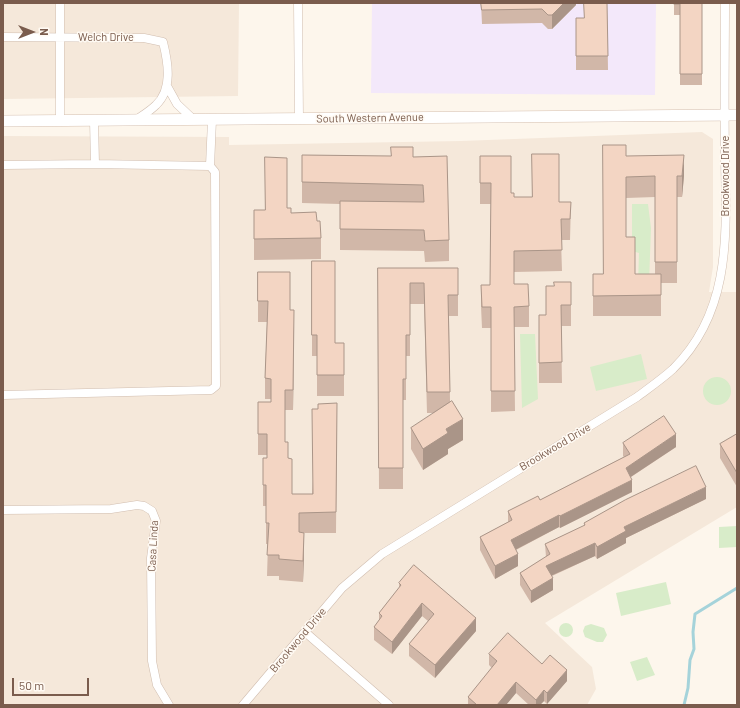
<!DOCTYPE html>
<style>
body{margin:0}
#map{position:relative;width:740px;height:708px;overflow:hidden;background:#fdf6ec;font-family:Barlow,sans-serif}
canvas{display:block}
.frame{position:absolute;inset:0;border:4px solid #7a5c4d;pointer-events:none}
.north{position:absolute;left:12px;top:12px;width:40px;height:40px;-webkit-text-stroke:3px #fffaf3;paint-order:stroke;rotate:90deg;font-size:11px;font-weight:700;line-height:16px;text-align:center;color:#7a5c4d}
.north::after{content:'';display:block;margin:auto;width:14px;height:18px;background:#7a5c4d;clip-path:polygon(50% 0,100% 100%,50% 72%,0 100%)}
.scale{position:absolute;left:12px;top:678px;width:77px;height:18px;box-sizing:border-box;border:2px solid #7a5c4d;border-top:0;padding-left:5px;font-size:12px;line-height:14px;white-space:nowrap;color:#7a5c4d;-webkit-text-stroke:3px #fffaf3;paint-order:stroke}
</style>
<div id="map">
<canvas width="740" height="708"></canvas>
<div class="frame"></div>
<div class="north">N</div>
<div class="scale">50 m</div>
</div>
<script>
const g = document.querySelector('canvas').getContext('2d');
g.lineJoin = 'round';
function fill(path, color) {
  g.fillStyle = color;
  g.fill(path, 'evenodd');
}
function strokePath(path, color, width, dash) {
  g.strokeStyle = color;
  g.lineWidth = width;
  g.lineCap = dash ? 'butt' : 'round';
  g.setLineDash(dash || []);
  g.stroke(path);
}
function drawText(font, color, halo, rows, align = 'center') {
  g.font = font + ' Barlow,sans-serif';
  g.lineWidth = 3;
  g.setLineDash([]);
  g.textBaseline = 'middle';
  g.strokeStyle = halo;
  g.fillStyle = color;
  for (const [text, x, y, turn = 0] of rows) {
    g.save();
    g.translate(x, y);
    g.rotate((+turn || 0) * Math.PI / 180);
    g.textAlign = isNaN(turn) ? turn : align;
    if (halo) g.strokeText(text, 0, 0);
    g.fillText(text, 0, 0);
    g.restore();
  }
}
const residential = new Path2D(`
 M3 3H239L238 96 3 99Z
 M702 132 713 139V267L709 292H737V507L545 623 592 667 596 689 587 705H3V136L229 137V145L461 141Z`);
const education = new Path2D(`
 M372 3H656L655 95 371 93Z`);
const green = new Path2D(`
 M632 204H648L651 228 649 283 638 284 639 253 632 251Z
 M520 334H535L538 399 522 408Z
 M641 354 647 379 596 391 590 367Z
 M703 391a14 14 0 1 1 28 0a14 14 0 1 1-28 0Z
 M737 526V547L719 548V527Z
 M666 582 671 604 621 616 616 593Z
 M559 630a7 7 0 1 1 14 0a7 7 0 1 1-14 0Z
 M591 624 604 628 607 635 603 642H597L585 637 583 631 585 626Z
 M647 657 655 675 637 681 630 662Z`);
const stream = new Path2D(`
 M684 705 688 688 690 660 694 649 693 632 695 614 737 588`);
const street = new Path2D(`
 M298 3 299 119
 M3 37 144 38 163 42C168 62 173 89 156 105 150 111 143 115 136 120
 M167 86 177 104 194 120
 M60 121V3
 M94 121 95 164
 M3 165 95 164 210 166 215 172 216 386 211 390 3 395
 M210 166 212 120
 M3 510 111 509 137 505 144 506 152 511 156 521 151 558 152 661 157 685 169 705
 M305 632 389 705
 M243 705 342 588 382 554 637 397C649 388 662 379 673 369 733 310 726 231 725 155 724 104 725 54 725 3`);
const secondary = new Path2D(`
 M3 121 737 115`);
const wall = new Path2D(`
 M481 3H576V5L552 29H548L542 23 482 24Z
 M607 3 608 70H576V18H584Z
 M674 3H702V85H680V15H674Z
 M302 155 413 157 449 240V261L425 262 424 251 340 250V204L302 203Z
 M480 156 514 197 559 202H571L570 240H561L562 271 514 272V284L529 306V327H514L515 411 491 412V328H482L481 306V285H490L491 204H480Z
 M626 156 684 176 682 197H677V283H661V316H593V274H603ZM655 197V274H635L626 237V198Z
 M287 208 291 213 317 221 321 238V259L254 260V210H265Z
 M312 261 335 343H344V396H317V356H312Z
 M378 268H458V316H449L450 402 463 440 448 449V454L423 470 411 449V428L434 413H427L424 304H410V356H406V400H403V489H379Z
 M258 272 290 310 294 331 293 410H285V442L288 458 292 494H312L318 409 337 403 336 533H304V554L303 582 279 580V576H267L268 544H266V506H263V458H267V455H258V402H271V399H265V378L267 322H258Z
 M571 282V326H561L562 383H539V315H546L554 286Z
 M737 434V487L720 458V444Z
 M623 443 676 447 631 477 632 492 560 528 559 527 516 550 518 566 495 579 480 550V537L508 522V511L540 500 624 457 623 456Z
 M706 499 626 538V543L597 559 595 556 552 576 553 590 531 603 520 585V573L546 557 545 544 584 526V523Z
 M399 583 476 631 435 678 409 656V644L428 621 422 616 392 654 374 640V627L379 620V613L399 588Z
 M489 654 542 664 567 681 547 704 544 701 540 705H529L516 693 506 705H468V697L492 668 489 665Z`);
const shadedWall = new Path2D(`
 M564 3H576V5L552 29V15Z
 M684 155V176L682 197V176Z
 M294 310V331L293 410V390Z
 M463 419V440L448 449V454L423 470V449L446 429Z
 M676 434V447L626 480V468Z
 M632 480V492L560 528V516Z
 M706 487V499L626 538V543L597 559V547L624 527Z
 M559 515V527L511 552V540Z
 M304 533V554L303 582V561Z
 M595 543V556L546 578V566Z
 M518 554V566L495 579V566Z
 M553 578V590L531 603V591Z
 M422 603V616L392 654V642Z
 M476 618V631L435 678V665Z
 M567 670V681L547 704V693Z
 M516 682V693L506 705H497Z
 M544 690V701L540 705H536V700Z`);
const building = new Path2D(`
 M481 3H564L552 15H548L542 9 482 10Z
 M584 3H607L608 56H576V18H584Z
 M674 3H702V74H680V4H674Z
 M603 145H626V156L684 155 682 176H677V262H655V176L626 177V237H635V274H661V295L593 296V274H603Z
 M391 147H413V157L447 156 449 240 425 241 424 230 340 229V201L424 202 423 185 302 182V155L391 156Z
 M532 154H559V202H571L570 219H561L562 250 514 251V284H528L529 306 514 307 515 391H491V307H482L481 285H490L491 183H480V156H511V193H514V197H532Z
 M265 157 287 158V208H291V213L316 212 317 221H320L321 238 254 239V210H265Z
 M312 261H335V343H344V375H317V335H312Z
 M378 268H458V295H448L450 392H427L424 283H410V335H406V379H403V468H379Z
 M258 272H290V310H294L293 390H285V442H288V458L292 459V494H313L312 409H318V404L337 403 336 512 299 513V532L304 533 303 561 279 559V555H267L269 523H266V485H263V458H267V434H258V402H271V379L265 378 268 301H258Z
 M554 282H571V305H561L562 362 539 363V315H546V286H554Z
 M452 401 463 419 446 429 448 433 423 449 411 428Z
 M664 416 676 434 626 468 632 480 560 516 559 515 511 540 518 554 495 566 480 537 512 520 508 511 538 496 540 500 630 454 623 443Z
 M737 434V473L720 444Z
 M696 466 706 487 624 527 626 531 597 547 595 543 546 566 553 578 531 591 520 573 550 554 545 544 585 525 584 523 625 500Z
 M414 565 476 618 435 665 409 644 434 614 422 603 392 642 374 627 382 616 379 613 401 585 399 583Z
 M508 633 542 664 550 655 567 670 547 693 544 690 536 700 516 682 497 705H477L468 697 497 661 489 654Z`);
const streetNames = [
 ["Welch Drive",106,37],
 ["South Western Avenue",370,118,-1],
 ["Brookwood Drive",725,176,-90],
 ["Brookwood Drive",555,447,-31],
 ["Casa Linda",153,546,-87],
 ["Brookwood Drive",298,640,-50]
];
fill(residential, '#f5e8da');
fill(education, '#f3e8fa');
fill(green, '#d8ecc9');
strokePath(stream, '#a5d3da', 3);
strokePath(street, '#d1beb0', 9);
strokePath(secondary, '#d6c0b0', 12);
strokePath(street, '#fff', 8);
strokePath(secondary, '#fff', 11);
fill(wall, '#d1b7a8');
fill(shadedWall, '#aa9588');
fill(building, '#f3d5c3');
strokePath(building, '#aa9588', 1);
drawText('11px', '#7a5c4d', '#fffaf3', streetNames);
</script>
